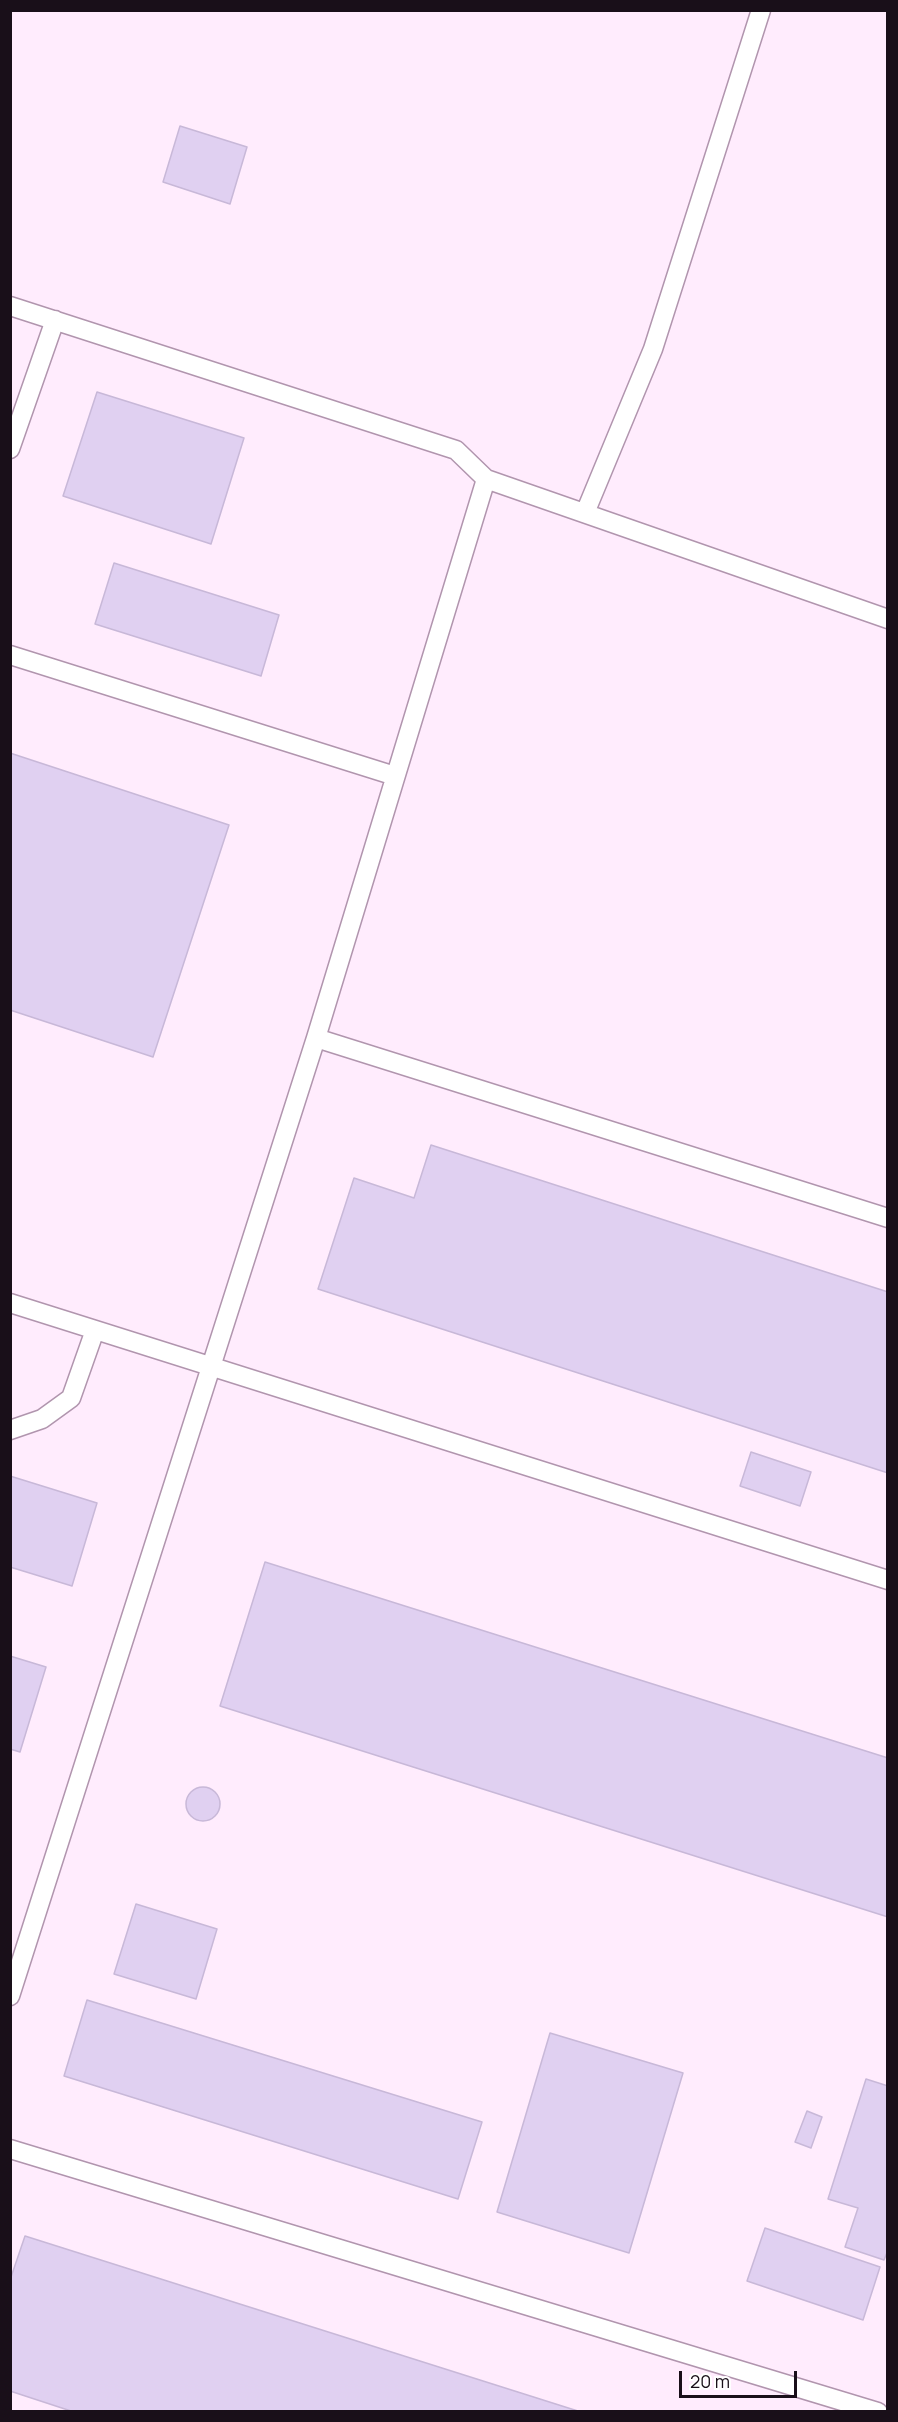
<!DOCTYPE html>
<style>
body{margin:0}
#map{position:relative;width:898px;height:2422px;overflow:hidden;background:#ffecfd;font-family:Manrope,sans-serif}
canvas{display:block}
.frame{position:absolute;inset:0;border:12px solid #190f19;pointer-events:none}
.scale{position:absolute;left:679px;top:2371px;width:118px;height:27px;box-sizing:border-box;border:3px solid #190f19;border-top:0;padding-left:8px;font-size:18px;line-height:21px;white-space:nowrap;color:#190f19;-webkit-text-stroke:4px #fff;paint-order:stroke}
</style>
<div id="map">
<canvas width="898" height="2422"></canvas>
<div class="frame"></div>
<div class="scale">20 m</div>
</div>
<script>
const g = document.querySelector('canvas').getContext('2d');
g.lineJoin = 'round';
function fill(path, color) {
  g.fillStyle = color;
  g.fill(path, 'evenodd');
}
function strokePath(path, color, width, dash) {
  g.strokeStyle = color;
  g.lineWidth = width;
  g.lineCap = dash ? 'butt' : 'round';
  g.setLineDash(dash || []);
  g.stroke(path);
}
const building = new Path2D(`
 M180 126 247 147 230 204 163 182Z
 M97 392 244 438 211 544 63 496Z
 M114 563 279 615 261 676 95 624Z
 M10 753 229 825 153 1057 10 1010Z
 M431 1145 888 1292V1473L318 1289 354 1178 414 1198Z
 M751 1452 811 1472 800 1506 740 1486Z
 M10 1476 97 1503 72 1586 10 1567Z
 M265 1562 888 1758V1917L220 1706Z
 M10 1656 46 1667 20 1752 10 1749Z
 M186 1804a17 17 0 1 1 34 0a17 17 0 1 1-34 0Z
 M136 1904 217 1929 196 1999 114 1974Z
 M87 2000 482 2122 458 2199 64 2076Z
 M550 2033 683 2073 629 2253 497 2212Z
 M866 2079 888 2086V2250L884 2260 845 2247 858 2208 828 2199Z
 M807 2111 822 2117 811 2148 795 2142Z
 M765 2228 880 2267 863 2320 747 2281Z
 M25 2236 581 2412H74L10 2391V2280Z`);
const service = new Path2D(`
 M10 306 456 450 486 479 888 619
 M10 449 55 320
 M585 513 653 349 761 10
 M10 655 395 776
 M316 1038 888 1218
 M10 1303 888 1580
 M10 1430 42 1419 71 1398 95 1330
 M10 1996 316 1038 486 479
 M10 2149 878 2412`);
fill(building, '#e0d0f1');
strokePath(building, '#c8b8d8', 1.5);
strokePath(service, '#b195ae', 21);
strokePath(service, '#fff', 18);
</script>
